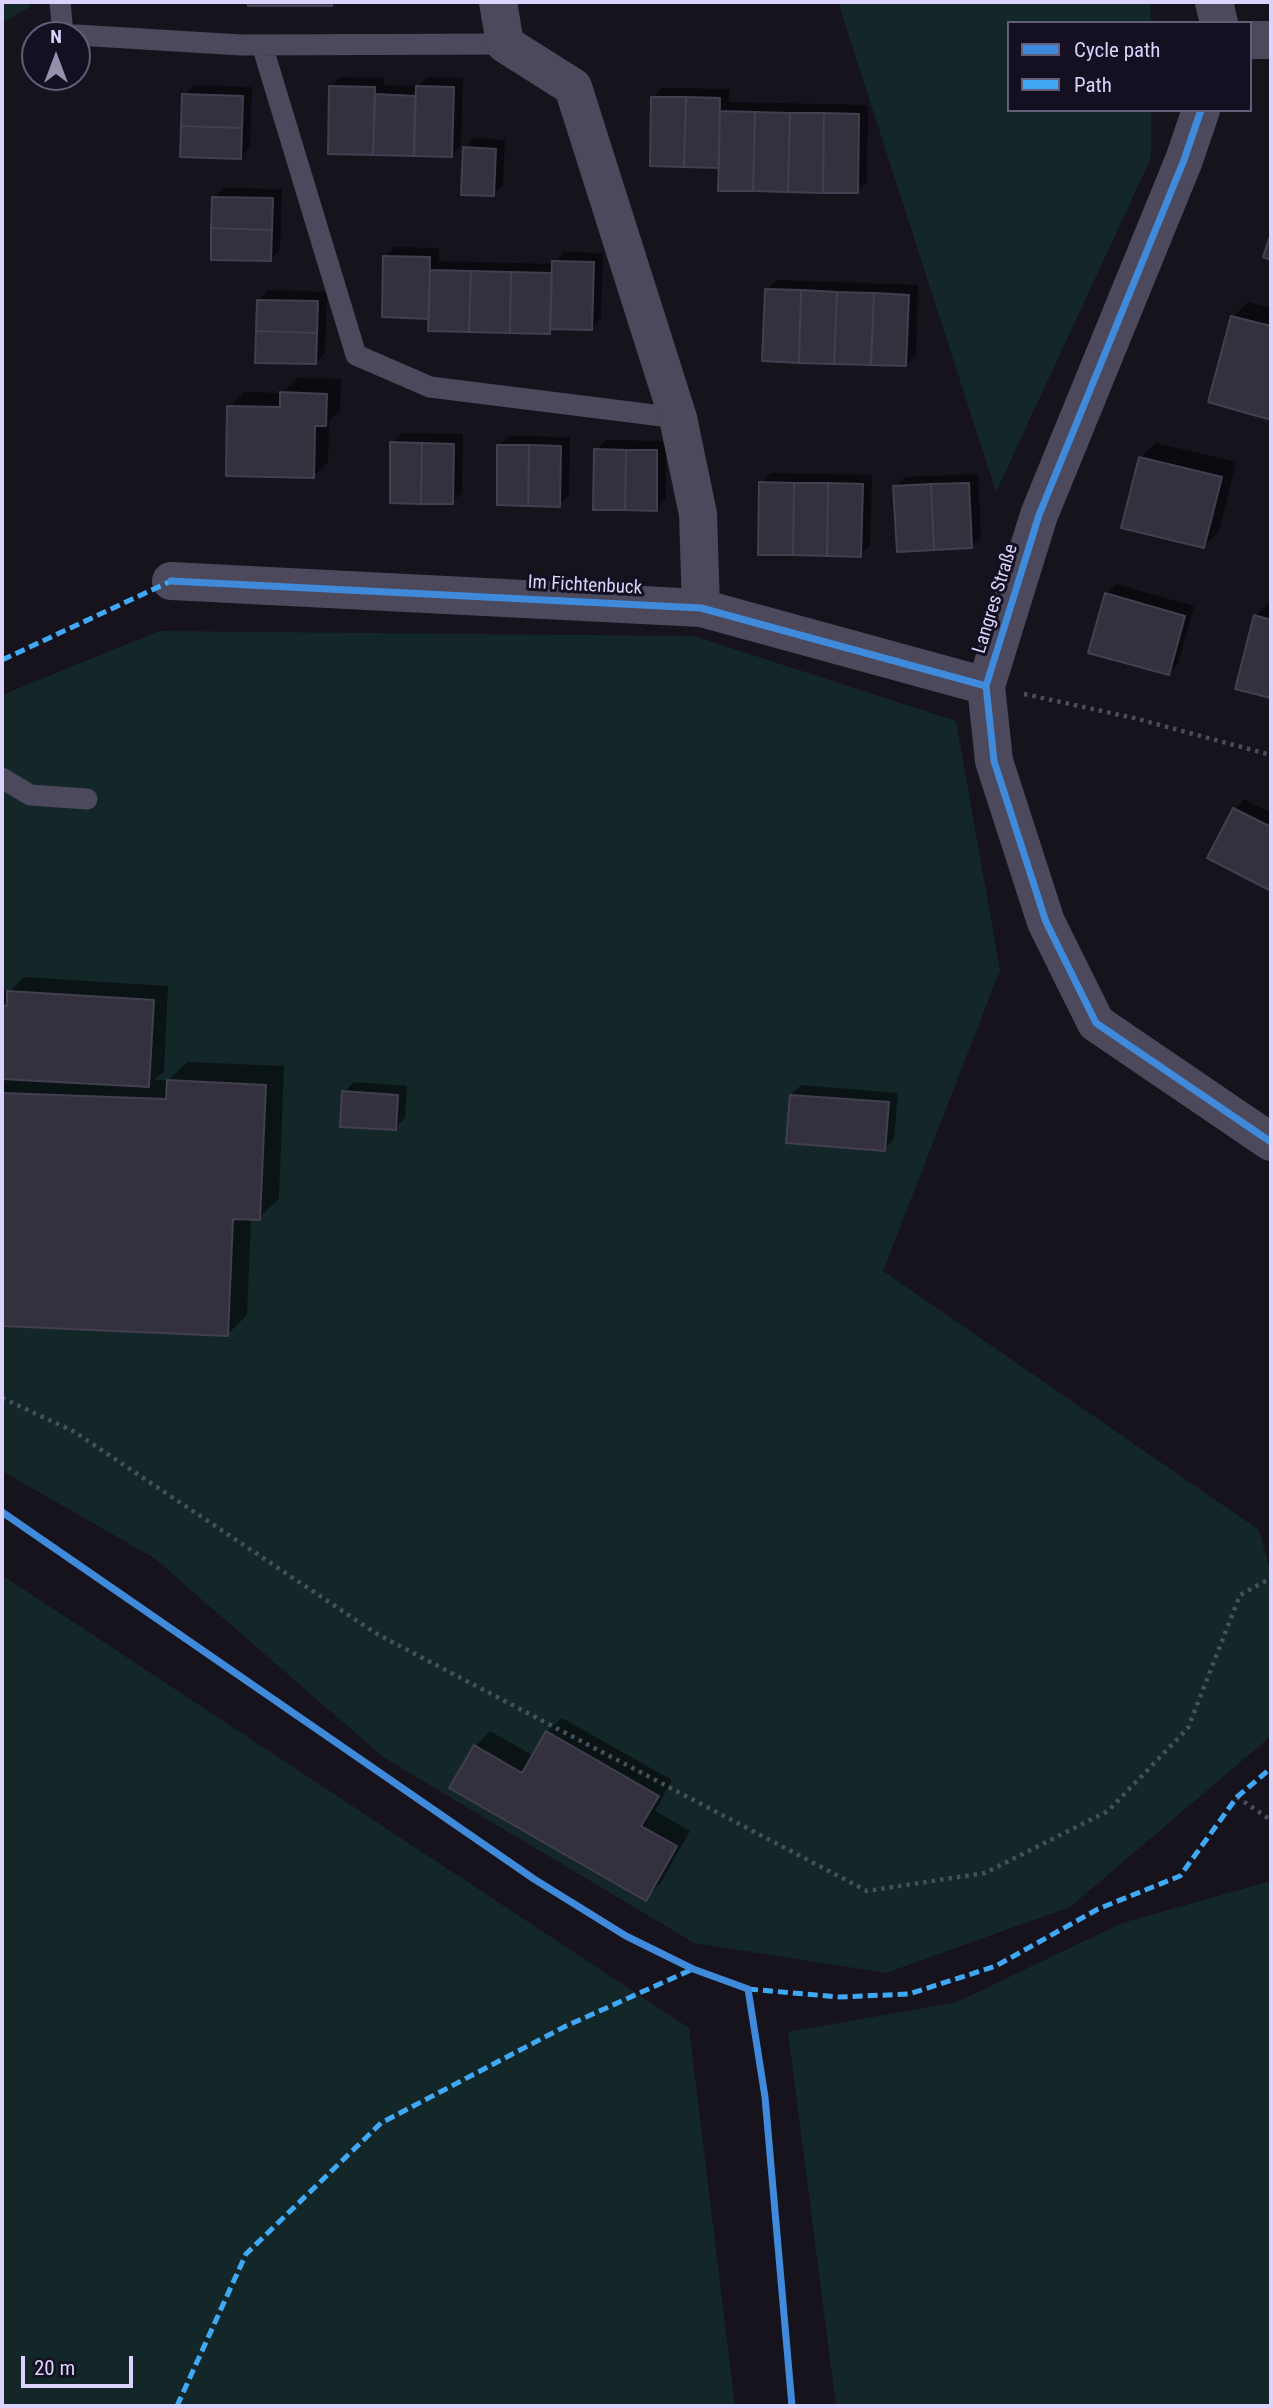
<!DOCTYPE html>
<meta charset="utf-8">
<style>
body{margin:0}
#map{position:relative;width:1273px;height:2408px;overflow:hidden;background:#16131d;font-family:"Roboto Condensed",sans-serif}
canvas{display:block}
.frame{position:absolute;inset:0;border:4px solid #dbd3fb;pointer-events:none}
.legend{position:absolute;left:1007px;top:21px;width:245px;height:91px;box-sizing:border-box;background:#140f21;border:2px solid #645d78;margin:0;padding:9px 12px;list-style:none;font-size:21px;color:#dbd3fb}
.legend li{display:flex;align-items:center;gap:14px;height:35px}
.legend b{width:35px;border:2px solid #645d78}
.north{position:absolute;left:21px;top:21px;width:70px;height:70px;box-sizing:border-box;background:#140f21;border:2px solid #645d78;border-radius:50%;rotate:0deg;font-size:19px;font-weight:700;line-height:28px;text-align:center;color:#dbd3fb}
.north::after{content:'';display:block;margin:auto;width:24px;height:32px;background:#9690ad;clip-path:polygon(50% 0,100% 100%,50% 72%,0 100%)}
.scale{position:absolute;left:21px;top:2356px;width:112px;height:32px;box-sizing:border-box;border:4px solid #dbd3fb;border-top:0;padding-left:9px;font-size:21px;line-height:24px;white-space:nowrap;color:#dbd3fb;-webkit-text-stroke:5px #140f21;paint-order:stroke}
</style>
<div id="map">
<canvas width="1273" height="2408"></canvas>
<div class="frame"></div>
<ul class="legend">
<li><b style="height:9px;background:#408adc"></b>Cycle path</li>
<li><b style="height:9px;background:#3fa9f5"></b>Path</li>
</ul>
<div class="north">N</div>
<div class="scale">20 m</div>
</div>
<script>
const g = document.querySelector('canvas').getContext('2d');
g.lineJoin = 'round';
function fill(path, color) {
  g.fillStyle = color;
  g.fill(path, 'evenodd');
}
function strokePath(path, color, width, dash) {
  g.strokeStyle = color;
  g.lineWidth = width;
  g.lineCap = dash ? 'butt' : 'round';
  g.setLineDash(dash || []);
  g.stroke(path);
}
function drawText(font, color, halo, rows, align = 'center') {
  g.font = font + ' "Roboto Condensed",sans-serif';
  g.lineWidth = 6;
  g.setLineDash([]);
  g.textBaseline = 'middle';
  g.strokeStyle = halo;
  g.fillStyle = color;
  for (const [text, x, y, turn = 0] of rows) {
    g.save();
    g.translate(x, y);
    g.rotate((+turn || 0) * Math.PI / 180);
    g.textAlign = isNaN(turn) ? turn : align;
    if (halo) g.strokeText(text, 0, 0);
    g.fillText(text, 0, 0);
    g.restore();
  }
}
const green = new Path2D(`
 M2 2H28L30 7 2 23Z
 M838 2H1150L1151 23H1009V110H1151V158L996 492Z
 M159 631 694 636 956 721 1000 970 883 1271 1259 1530 1271 1574V1736L1070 1907 886 1973 694 1943 383 1757 154 1558 2 1471V695Z
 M2 1575 689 2028 735 2406H2Z
 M1271 1881V2406H836L788 2032 957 2002 1122 1923Z`);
const shadow = new Path2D(`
 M341 77 384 78V85L418 86 427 77 463 78 461 145 452 155 330 152 331 86Z
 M194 85 252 87 250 148 240 157 184 95Z
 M662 88 730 89 729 102 868 105 867 182 857 191 721 166 653 98Z
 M474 138 505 140 503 185 493 195 465 148Z
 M224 188 282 189 280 250 270 259 214 198Z
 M395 247 439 248V261L554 264 564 252 603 253 601 318 591 328 555 327 549 332 430 317 385 256Z
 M777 280 918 285 916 355 906 365 767 290Z
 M268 290 327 292 325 353 315 363 259 300Z
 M1248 302 1271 308V418L1210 401 1233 317Z
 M297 378 341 379 340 410 329 421 328 462 313 476 229 407 244 392 282 393Z
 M402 433 463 434 462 493 452 502 392 443Z
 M509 436 570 437 569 495 559 505 499 446Z
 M606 440 666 441V499L656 509 596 450Z
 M1156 443 1236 462 1219 531 1204 546 1141 457Z
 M771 473 872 475 870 545 861 555 761 483Z
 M978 474 981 537 971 546 895 487 905 477Z
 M1116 584 1194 606 1178 664 1168 673 1106 594Z
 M1270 602H1271V697L1237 688 1255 616Z
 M1244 799 1271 813V889L1210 857 1235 809Z
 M24 977 168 986 164 1071 154 1080H169L187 1062 284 1066 279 1199 259 1218H251L247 1315 228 1334 2 1324V990L10 991Z
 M354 1082 407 1086 405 1118 395 1128 344 1092Z
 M801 1085 898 1093 894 1139 885 1149 791 1095Z
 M562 1718 672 1780 655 1811 690 1831 660 1884 645 1898 452 1787 476 1746 490 1731 534 1756 547 1732Z`);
const building = new Path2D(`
 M248 2H332V6H248Z
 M329 86 375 87 373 155 328 154Z
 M416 86 454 87 452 157 414 156Z
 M182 94 243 96 242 128 181 126Z
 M375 94 415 96 414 156 373 155Z
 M651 97H686L684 167 650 166Z
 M686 97 720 98 719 168 684 167Z
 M720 111 755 112 753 191H718Z
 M755 112 790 113 788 192 753 191Z
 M790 113H824L823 193 788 192Z
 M824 113 859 114 858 193H823Z
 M181 126 242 128 241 159 180 157Z
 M463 147 496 149 494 196 461 195Z
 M212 197 273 198 272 230 211 228Z
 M211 228 272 230 271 261 211 260Z
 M1271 233V260L1263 257Z
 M383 256 430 257 429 319 382 317Z
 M552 261 594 262 592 330 550 329Z
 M430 270 471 271 469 332 428 331Z
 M471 271 511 272 510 333 469 332Z
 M511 272 552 273 550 334 510 333Z
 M765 289 801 290 799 363 762 361Z
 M801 290 837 292 834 364 799 363Z
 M837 292 874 293 871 365 834 364Z
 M874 293 909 295 906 366 871 365Z
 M257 300 318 301 317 333 256 331Z
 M1231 316 1271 326V420L1208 402Z
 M256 331 317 333 316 364 255 363Z
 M280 392 327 394 326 426H315L314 478 226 476 227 406 280 407Z
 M390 442 422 443 421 504 390 503Z
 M422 443 454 444 453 504H421Z
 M497 445H529L528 506 497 505Z
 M529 445 561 446 560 507 528 506Z
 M594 449 626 450 625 510H593Z
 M626 450H657V511L625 510Z
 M1139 457 1222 477 1204 548 1121 528Z
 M759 482 794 483 793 555H758Z
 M794 483H828L827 556 793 555Z
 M828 483 863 484 861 557 827 556Z
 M969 483 972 548 934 550 931 484Z
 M931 484 934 550 897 552 893 486Z
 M1105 593 1185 616 1169 675 1088 653Z
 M1254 615 1271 620V698L1235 689Z
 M1233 808 1271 827V891L1207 858Z
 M7 991 154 1000 149 1087 2 1079V1005L7 1006Z
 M167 1080 266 1085 260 1220 233 1219 228 1336 2 1326V1093L166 1099Z
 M342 1091 398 1095 396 1130 340 1127Z
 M790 1095 889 1102 885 1151 786 1143Z
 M546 1731 659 1796 641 1826 677 1846 646 1901 449 1788 474 1745 522 1773Z`);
const path = new Path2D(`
 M1024 694 1134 718 1271 755
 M2 1398 73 1431 377 1634 867 1891 985 1873 1108 1811 1188 1728 1240 1595 1271 1578
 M1237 1797 1271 1820`);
const service = new Path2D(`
 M60 2 63 34 74 35
 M77 35 241 45 505 44
 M262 45 356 355 430 387 678 418
 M2 778 30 795 87 799`);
const minor = new Path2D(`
 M498 2 505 44 573 87 678 418 698 514 701 608
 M1214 2 1219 23
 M1250 40H1271
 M1201 110 1184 160 1039 515 986 686 994 761 1046 922 1096 1023 1271 1142
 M171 581 701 608 986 686`);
const quiet = new Path2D(`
 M2 660 171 581
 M748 1989 839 1997 909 1994 996 1966 1098 1909 1180 1876 1237 1797 1271 1768
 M177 2406 246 2254 381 2123 564 2027 693 1969`);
const cycleway = new Path2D(`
 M1201 110 1184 160 1039 515 986 686 994 761 1046 922 1096 1023 1271 1142
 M171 581 701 608 986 686
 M2 1512 534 1879 626 1936 693 1969 748 1989 765 2097 792 2406`);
const streetNames = [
 ["Im Fichtenbuck",585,586,3],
 ["Langres Straße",996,599,-73]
];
fill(green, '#132628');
fill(shadow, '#0007');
fill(building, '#34313f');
strokePath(building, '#433e50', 2);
strokePath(path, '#474f5c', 4.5, [3.5, 5]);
strokePath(service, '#4c495d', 21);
strokePath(minor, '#4c495d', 38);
strokePath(quiet, '#3fa9f5', 5, [10, 5]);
strokePath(cycleway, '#408adc', 7);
drawText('19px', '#dbd3fb', '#140f21', streetNames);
</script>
